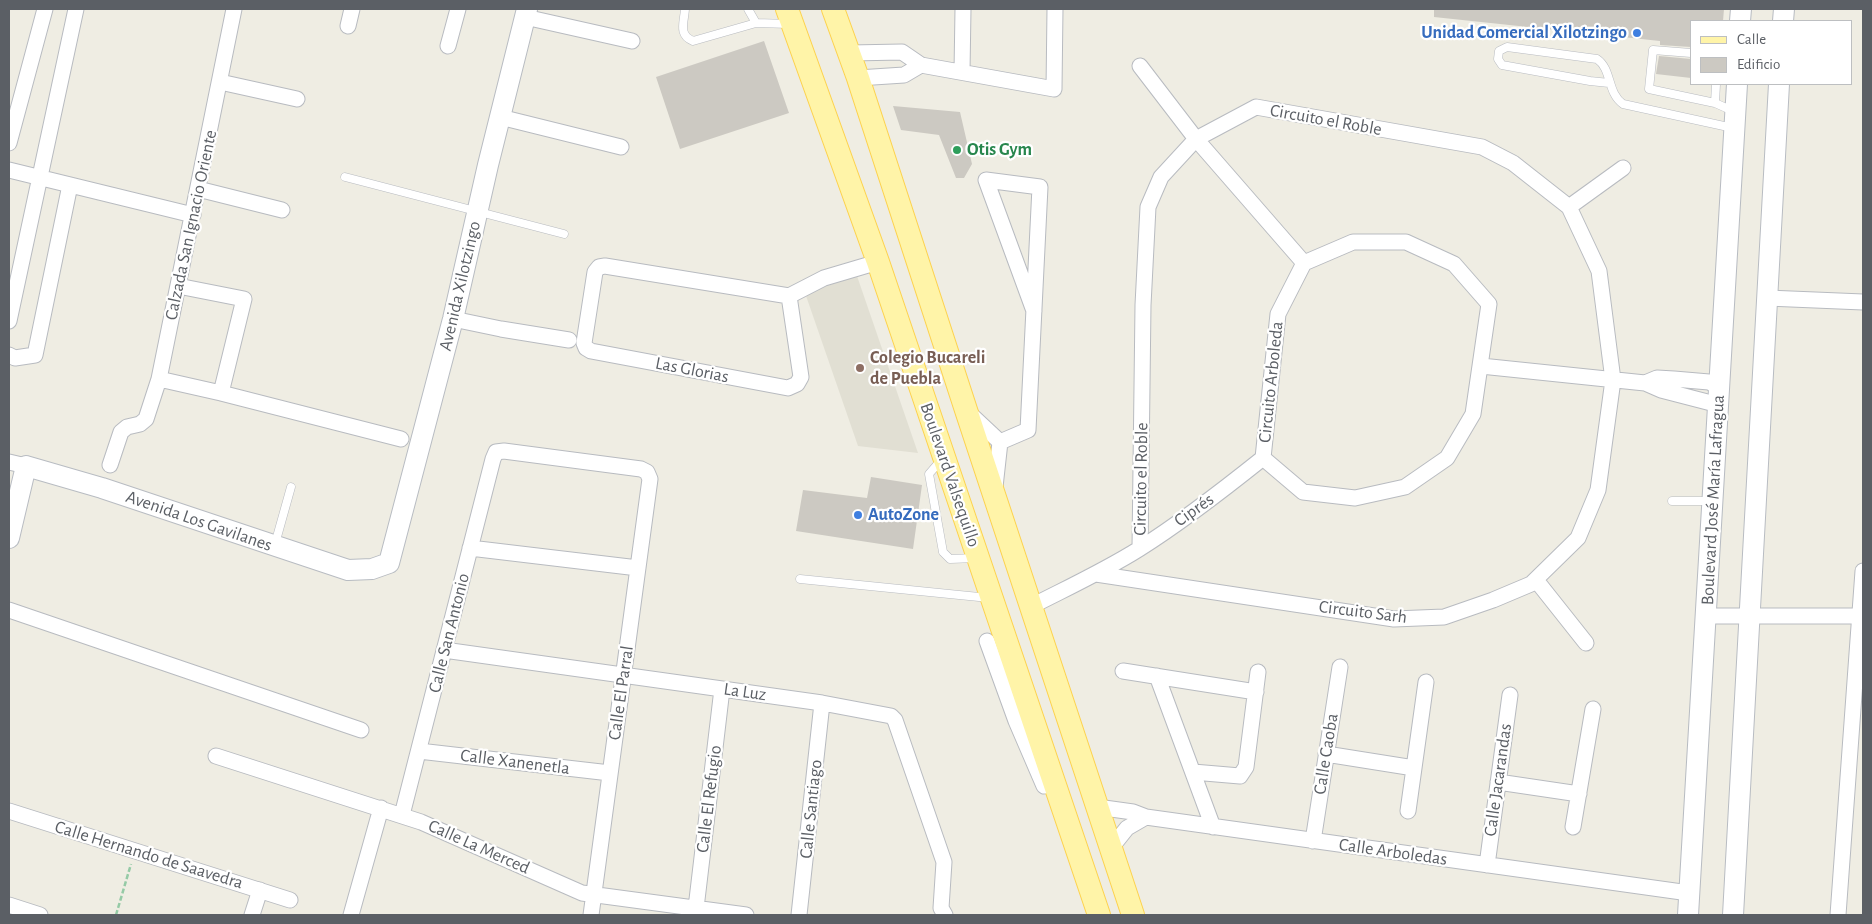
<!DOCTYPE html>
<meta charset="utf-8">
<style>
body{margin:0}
#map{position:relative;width:1872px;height:924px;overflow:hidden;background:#efede3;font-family:"Alegreya Sans",sans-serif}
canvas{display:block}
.frame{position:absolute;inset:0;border:10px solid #5b5f65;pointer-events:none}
.legend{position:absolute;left:1690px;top:20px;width:162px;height:65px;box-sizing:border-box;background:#fff;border:1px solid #bdbfc1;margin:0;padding:6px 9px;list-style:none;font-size:15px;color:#5b5f65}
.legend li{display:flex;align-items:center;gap:10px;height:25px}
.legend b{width:25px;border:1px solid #bdbfc1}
</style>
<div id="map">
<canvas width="1872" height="924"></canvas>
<div class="frame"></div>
<ul class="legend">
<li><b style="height:6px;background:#fff4a8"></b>Calle</li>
<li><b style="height:14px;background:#ccc9c2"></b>Edificio</li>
</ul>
</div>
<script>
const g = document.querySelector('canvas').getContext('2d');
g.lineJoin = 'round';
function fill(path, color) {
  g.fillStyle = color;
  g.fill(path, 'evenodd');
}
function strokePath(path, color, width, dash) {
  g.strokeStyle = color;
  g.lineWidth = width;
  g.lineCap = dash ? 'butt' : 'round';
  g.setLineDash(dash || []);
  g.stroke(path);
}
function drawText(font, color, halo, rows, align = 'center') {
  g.font = font + ' "Alegreya Sans",sans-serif';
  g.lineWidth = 4.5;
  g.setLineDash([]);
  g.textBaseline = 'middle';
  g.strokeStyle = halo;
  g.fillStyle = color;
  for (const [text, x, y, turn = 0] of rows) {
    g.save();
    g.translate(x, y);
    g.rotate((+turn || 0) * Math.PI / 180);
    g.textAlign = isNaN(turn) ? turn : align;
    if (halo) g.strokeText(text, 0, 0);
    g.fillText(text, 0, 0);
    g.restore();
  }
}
const education = new Path2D(`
 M857 276 918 453 858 446 804 290Z`);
const building = new Path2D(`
 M1434 9H1724L1723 21H1691V47L1660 45V41L1434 17Z
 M764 41 789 113 680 149 656 77Z
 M1659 56 1691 59V78L1656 74Z
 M893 106 960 112 972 164 964 178H956L939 135 901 130Z
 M871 477 922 485 913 549 796 531 803 490 867 498Z`);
const path = new Path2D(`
 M116 915 131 864`);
const lane = new Path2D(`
 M685 9C684 23 678 35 693 41L756 23 790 24
 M748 9 756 23
 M1691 53 1653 50 1649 89 1715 103 1733 111
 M1609 83 1590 81 1502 65 1498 59 1499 51 1507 47 1597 59C1612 69 1607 93 1623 104L1733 128
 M1715 103 1716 84
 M345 177 564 234
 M942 459 929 474 943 552 950 559 976 558
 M1672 501H1711
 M275 544 291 487
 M800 579 989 598`);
const street = new Path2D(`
 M525 17 632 41
 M348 26 352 9
 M448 46 458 9
 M850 53 902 52 921 65 1054 89 1055 9
 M1140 66 1196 139 1304 263
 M962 72 963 9
 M858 78 904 75 921 65
 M220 82 297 99
 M500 117 621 147
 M9 143 45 9
 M9 170 193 215
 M198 189 282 210
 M1569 207 1623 168
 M1353 242H1406L1454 264 1489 304 1473 414 1447 458 1405 487 1355 498 1303 492 1263 458 1278 314 1304 263Z
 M178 286 244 299 221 393
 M789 296 801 377 797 384 788 388 591 351 586 348 584 343 595 272 599 267 605 266 789 296 824 278 878 262
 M1767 298 1863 302
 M453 319 501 329 569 340
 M9 321 76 9
 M9 355 15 358 35 355 70 185
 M1481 366 1645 383 1661 390 1719 405
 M159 379 221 393 401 439
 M1645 383 1657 378 1674 379 1709 382 1720 388
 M969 413 1000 442 995 487
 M1000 442 1028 430 1040 187 986 180 1034 311
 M9 462 26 466
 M110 465 121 432 127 427 140 424 146 419 159 379 234 9
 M470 548 638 568
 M1096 574 1394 619 1444 617 1493 600 1531 584 1578 538 1598 490 1613 380 1599 271 1569 207 1513 163 1482 147 1256 107 1196 139 1161 177 1148 207 1143 305 1140 548
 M1536 580 1586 643
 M1030 607C1067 588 1104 571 1139 549 1182 522 1223 490 1263 458
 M9 610 361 730
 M1706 616H1863
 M987 641 1016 721 1044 786
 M444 650 822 703 891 716 895 720 944 862 941 908 945 915
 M1123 671 1256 692
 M1157 676 1213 827
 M419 751 610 773
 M1326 754 1414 768
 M216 756 421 822 582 893 746 915
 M1193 772 1240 776 1246 767 1258 672
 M1498 782 1579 794
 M1097 807 1133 812 1146 817 1689 893
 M9 811 290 900
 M1408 811 1426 682
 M402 815 493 459 496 452 504 451 641 469 647 472 650 479 591 915
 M1573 827 1593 709
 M1313 841 1340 667
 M1111 848 1127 828 1146 817
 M1487 865 1510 695
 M9 905 40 915
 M696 908 722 689
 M252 915 260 890
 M351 915 381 808
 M799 915 822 703
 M1838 915 1863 571`);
const secondary = new Path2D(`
 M1740 21 1741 9
 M1783 21 1784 9
 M9 538 26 466 102 488 348 570 372 569 389 563 453 319 488 165 527 9
 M1688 915 1737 84
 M1733 915 1779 84`);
const primary = new Path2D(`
 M787 9 878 262 1099 915
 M833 9 858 78 966 410 1133 915`);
const markers = [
 [1637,33,5,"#3f7fe0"],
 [957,150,5,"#2e9e5b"],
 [860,368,5,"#8d6e63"],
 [858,515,5,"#3f7fe0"]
];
const shopNames = [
 ["Unidad Comercial Xilotzingo",1627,33],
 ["AutoZone",868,515,"left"]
];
const streetNames = [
 ["Circuito el Roble",1326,120,10],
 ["Calzada San Ignacio Oriente",191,225,-78],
 ["Avenida Xilotzingo",460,286,-77],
 ["Las Glorias",692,370,11],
 ["Circuito Arboleda",1271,382,-84],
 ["Boulevard Valsequillo",950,475,71],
 ["Circuito el Roble",1141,479,-89],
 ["Boulevard José María Lafragua",1713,500,-87],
 ["Ciprés",1194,510,-35],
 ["Avenida Los Gavilanes",199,521,19],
 ["Circuito Sarh",1363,612,7],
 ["Calle San Antonio",449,633,-76],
 ["La Luz",745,692,8],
 ["Calle El Parral",621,693,-82],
 ["Calle Caoba",1326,754,-81],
 ["Calle Xanenetla",515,762,7],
 ["Calle Jacarandas",1498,780,-82],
 ["Calle El Refugio",709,799,-83],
 ["Calle Santiago",811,809,-84],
 ["Calle La Merced",479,847,24],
 ["Calle Arboledas",1393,852,8],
 ["Calle Hernando de Saavedra",149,855,17]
];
const leisureNames = [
 ["Otis Gym",967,150]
];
const educationNames = [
 ["Colegio Bucareli",870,358],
 ["de Puebla",870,379]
];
fill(education, '#e1dfd3');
fill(building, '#ccc9c2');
strokePath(lane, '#b8bbc0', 9);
strokePath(street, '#b8bbc0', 17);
strokePath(secondary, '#b8bcc2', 22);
strokePath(primary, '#fdd24e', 24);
strokePath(path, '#95caa6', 2.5, [5, 2.5]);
strokePath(lane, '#fff', 8);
strokePath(street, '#fff', 15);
strokePath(secondary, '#fff', 20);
strokePath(primary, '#fff4a8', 22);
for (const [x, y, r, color] of markers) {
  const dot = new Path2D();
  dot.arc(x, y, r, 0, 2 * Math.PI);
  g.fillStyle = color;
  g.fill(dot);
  strokePath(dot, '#fff', 2);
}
drawText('bold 18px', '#366cbe', '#fff', shopNames, 'right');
drawText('18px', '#5b5f65', '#fff', streetNames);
drawText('bold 18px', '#27864d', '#fff', leisureNames, 'left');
drawText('bold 18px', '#785e54', '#fff', educationNames, 'left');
</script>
